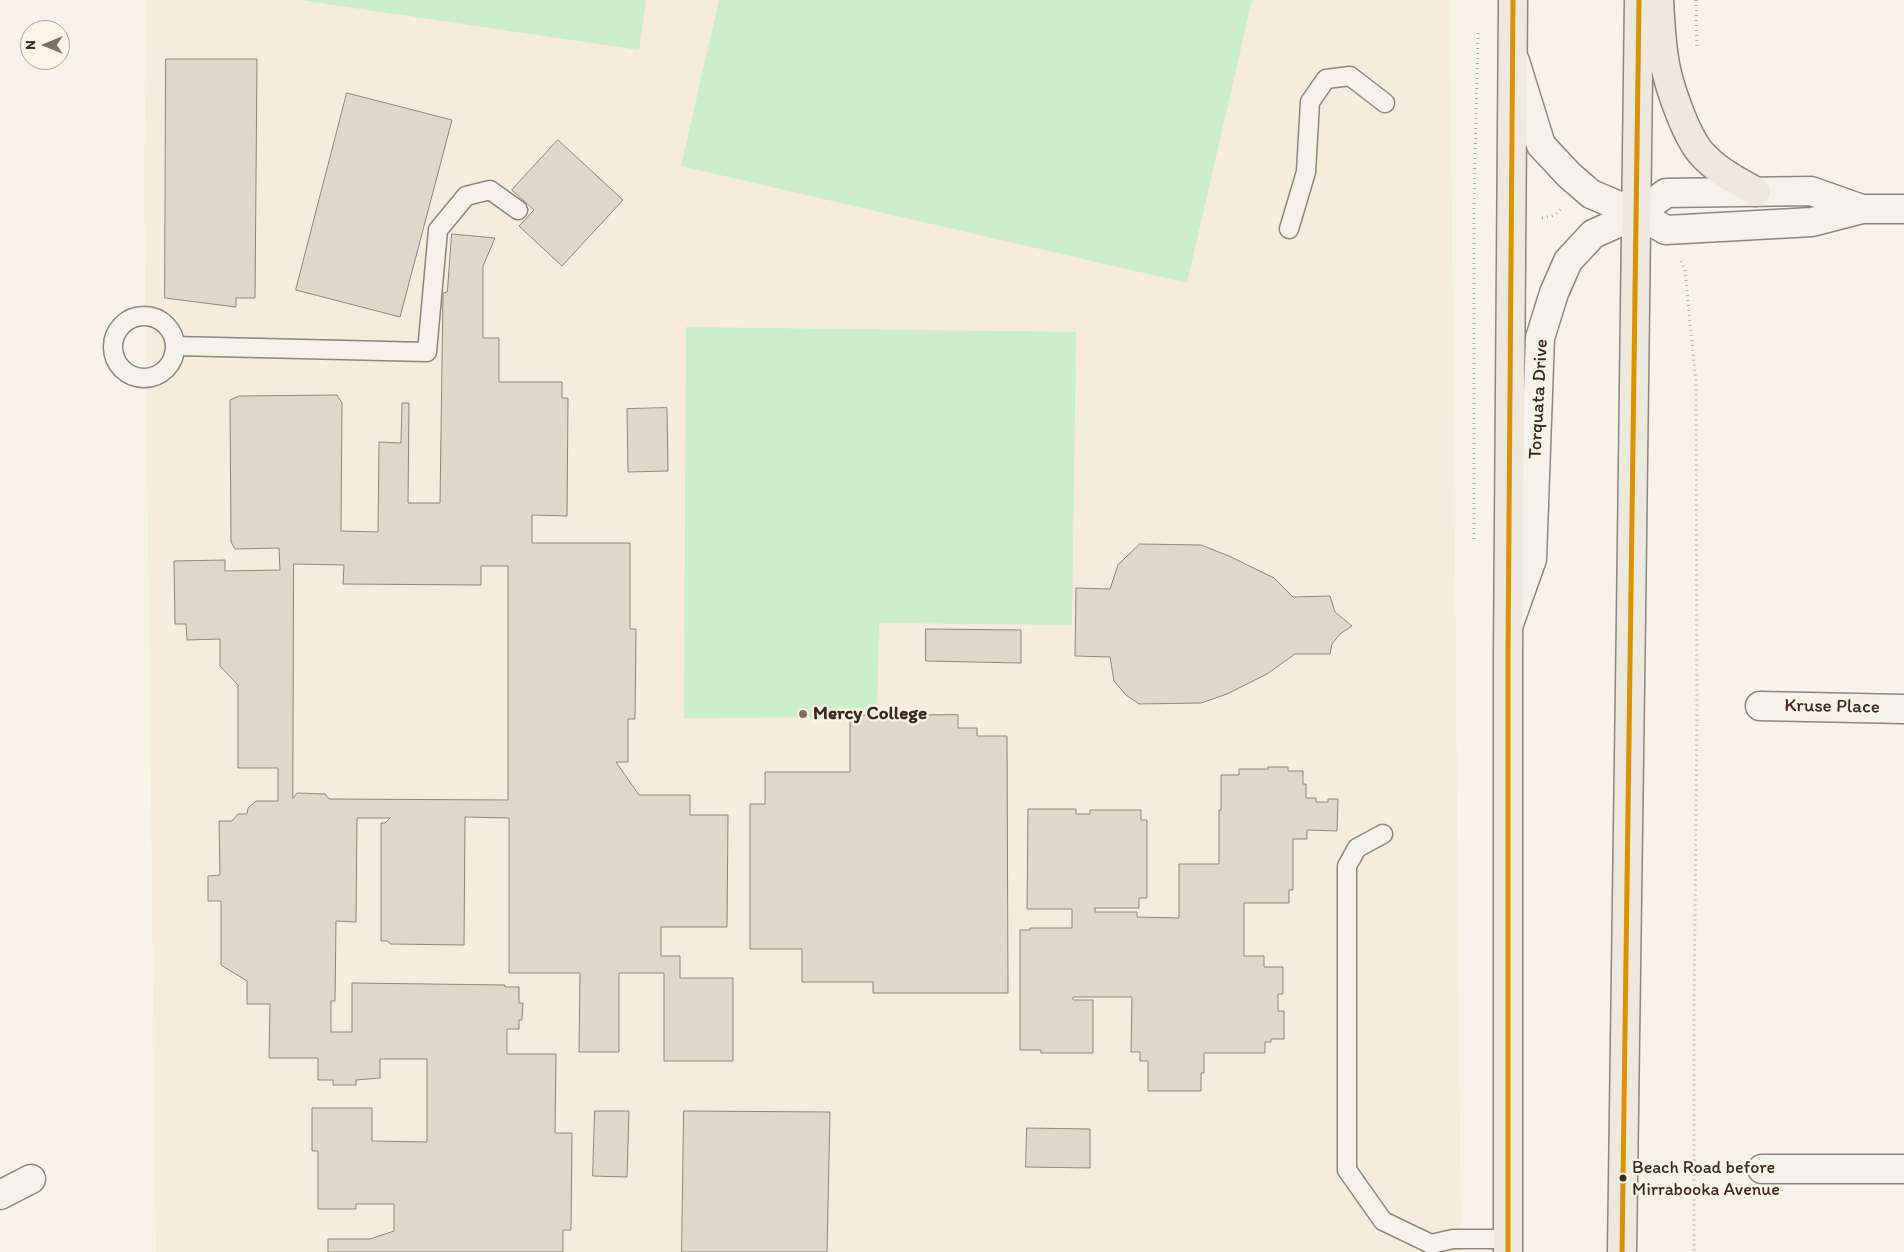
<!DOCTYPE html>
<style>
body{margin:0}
#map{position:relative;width:1904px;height:1252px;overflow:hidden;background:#f7f3ea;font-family:Itim,sans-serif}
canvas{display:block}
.north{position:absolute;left:20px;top:20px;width:50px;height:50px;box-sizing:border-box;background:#fcf5e5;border:1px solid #afa495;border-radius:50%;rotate:270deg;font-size:14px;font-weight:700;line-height:20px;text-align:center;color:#3b2a1e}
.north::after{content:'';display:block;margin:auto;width:18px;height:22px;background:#7d7065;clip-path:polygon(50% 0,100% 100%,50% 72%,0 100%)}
</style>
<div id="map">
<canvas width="1904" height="1252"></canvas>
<div class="north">N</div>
</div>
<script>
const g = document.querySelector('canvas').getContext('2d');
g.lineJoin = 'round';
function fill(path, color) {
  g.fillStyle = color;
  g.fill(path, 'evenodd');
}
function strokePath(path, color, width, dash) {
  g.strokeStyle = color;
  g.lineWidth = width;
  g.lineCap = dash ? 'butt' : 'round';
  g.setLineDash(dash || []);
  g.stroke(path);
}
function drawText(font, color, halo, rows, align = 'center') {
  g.font = font + ' Itim,sans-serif';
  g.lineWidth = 4.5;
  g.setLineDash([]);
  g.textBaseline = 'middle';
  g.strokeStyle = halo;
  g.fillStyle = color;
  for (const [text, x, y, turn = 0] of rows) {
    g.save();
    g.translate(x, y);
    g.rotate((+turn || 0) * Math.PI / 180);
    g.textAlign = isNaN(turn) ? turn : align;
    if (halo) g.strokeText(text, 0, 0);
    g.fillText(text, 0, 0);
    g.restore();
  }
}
const built = new Path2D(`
 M147 0H1450L1461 1252H156L144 176Z`);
const green = new Path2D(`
 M300 0H646L639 50Z
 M719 0H1252L1187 283 681 166Z
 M686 327 1076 332 1072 625 879 623 877 717 684 718Z`);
const building = new Path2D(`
 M166 59H257L255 298H236V307L165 298Z
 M347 93 452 120 400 317 296 290Z
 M558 140 623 200 562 266 519 226 534 210 512 190Z
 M452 234 495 238 483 266V338H499V382H562V398H568L567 516 532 515V543H630V629H636L635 719H628V762H616L639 795H690V815H728L727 927H661V956H680V978H733V1061H664V973H619V1052H579L580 973H509V818L465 817 464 945 391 944 387 941H381V823H385L390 818H357L356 922 336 921 335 1001H331V1032H352V983L505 985V987H519V1003H523L522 1020H519V1029H507V1054H556L555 1133H572L571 1230H563V1252H328V1239H370L394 1231V1204H356V1209H318V1151H312V1108H372V1141L427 1142V1059H380V1078L356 1080V1085H333V1080H318V1058H269L270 1004H247V981L221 965V901H208V876L220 875 219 821H232L238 814H247L248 808 256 801H278V768H238V685L220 666V639L187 640 186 624H175L174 561 225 560V571L280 570 279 548 235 549 231 542 230 400 239 396 337 395 342 403 341 531 378 532 379 442 401 443 402 403H409L408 503H440L443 293 447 292ZM294 564 344 565 343 584 481 585V566H508V800L329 799 325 794 297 793 293 798Z
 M667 408 668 471 628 472 627 409Z
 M1140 544 1201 545 1229 556 1274 578 1293 597 1330 596 1335 612 1352 626 1340 634 1332 644 1330 654H1295L1267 674 1227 694 1201 703 1139 704 1126 695 1114 681 1110 657 1075 656 1076 588 1110 589 1118 565Z
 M926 629 1021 630V663L926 661Z
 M958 715V728H977V736H1007L1008 993H873V982H802V949H750V804H765V772H850V719H856V716Z
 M1268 767H1288V771H1303V784H1306V798H1316V802H1328V799H1338L1337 831 1307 830V839H1293V890H1289V903H1244V956H1264V967H1283V994H1278V1011H1284V1039H1271V1042H1265V1053H1204V1073H1201V1091H1148V1061H1140V1052H1131L1132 997H1073V1000H1093V1053H1041V1050H1020V930H1030V928H1072V909H1027L1028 809H1076V814H1090V810H1141V820H1147V898H1139V908H1095V912H1137V917L1179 918V864H1219V810H1221V775H1239V769H1268Z
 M595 1111H629L627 1177 593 1176Z
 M684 1111 830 1112 827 1252H682Z
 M1027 1128 1090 1129V1168L1026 1167Z`);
const path = new Path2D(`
 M1696 0 1697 49
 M1542 218 1555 215 1561 209
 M1681 261 1685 270 1696 383 1697 713 1694 1008V1252
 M1474 539V204L1478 33`);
const lane = new Path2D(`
 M1289 229 1306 172 1310 102 1326 79 1350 76 1385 103
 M113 347a31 31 0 1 1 62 0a31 31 0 1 1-62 0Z
 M175 346 427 352 438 230 466 196 490 190 518 210
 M1383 834 1357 848 1347 866V1170L1383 1221 1431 1244 1453 1239H1508`);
const street = new Path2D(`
 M1760 706 1904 709
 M1762 1169H1904
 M0 1195 31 1179`);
const secondary = new Path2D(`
 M1515 61 1541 145 1569 175 1591 194 1638 214 1666 230 1812 222 1862 209H1904
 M1510 621 1532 559 1540 338 1554 293 1568 261 1593 234 1638 214 1666 193 1811 191 1862 209`);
const primary = new Path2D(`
 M1659 0C1660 19 1661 39 1664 58 1667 82 1686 137 1702 154 1717 171 1738 181 1756 192
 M1508 1252V652L1513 0
 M1622 1252C1625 835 1637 417 1639 0`);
const bus1 = new Path2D(`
 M1508 1252V652L1513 0
 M1622 1252 1639 0`);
const markers = [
 [803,714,5,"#7d7065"],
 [1623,1178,4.5,"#3b2a1e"]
];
const busNames = [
 ["Beach Road before",1632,1168],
 ["Mirrabooka Avenue",1632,1190]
];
const streetNames = [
 ["Torquata Drive",1539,399,-87],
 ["Kruse Place",1832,707,1]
];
const poiNames = [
 ["Mercy College",813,714]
];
fill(built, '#f6ecdb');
fill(green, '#cceecb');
fill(building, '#e0d7cb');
strokePath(building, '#8b867f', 1);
strokePath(lane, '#8b867f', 21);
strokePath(street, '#8b867f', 31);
strokePath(secondary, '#8b867f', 31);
strokePath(primary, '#8b867f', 31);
strokePath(path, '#b3afa9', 3, [1, 4]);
strokePath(lane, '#f5f2ec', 18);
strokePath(street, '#f5f2ec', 28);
strokePath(secondary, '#f5f2ec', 28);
strokePath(primary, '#eee9df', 28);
strokePath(bus1, '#db9304', 5);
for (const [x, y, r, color] of markers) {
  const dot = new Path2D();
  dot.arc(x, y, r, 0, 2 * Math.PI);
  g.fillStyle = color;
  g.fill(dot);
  strokePath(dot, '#fcf5e5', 2);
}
drawText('18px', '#3b2a1e', '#fcf5e5', busNames, 'left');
drawText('19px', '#3b2a1e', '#fcf5e5', streetNames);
drawText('bold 19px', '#3b2a1e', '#fcf5e5', poiNames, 'left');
</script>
